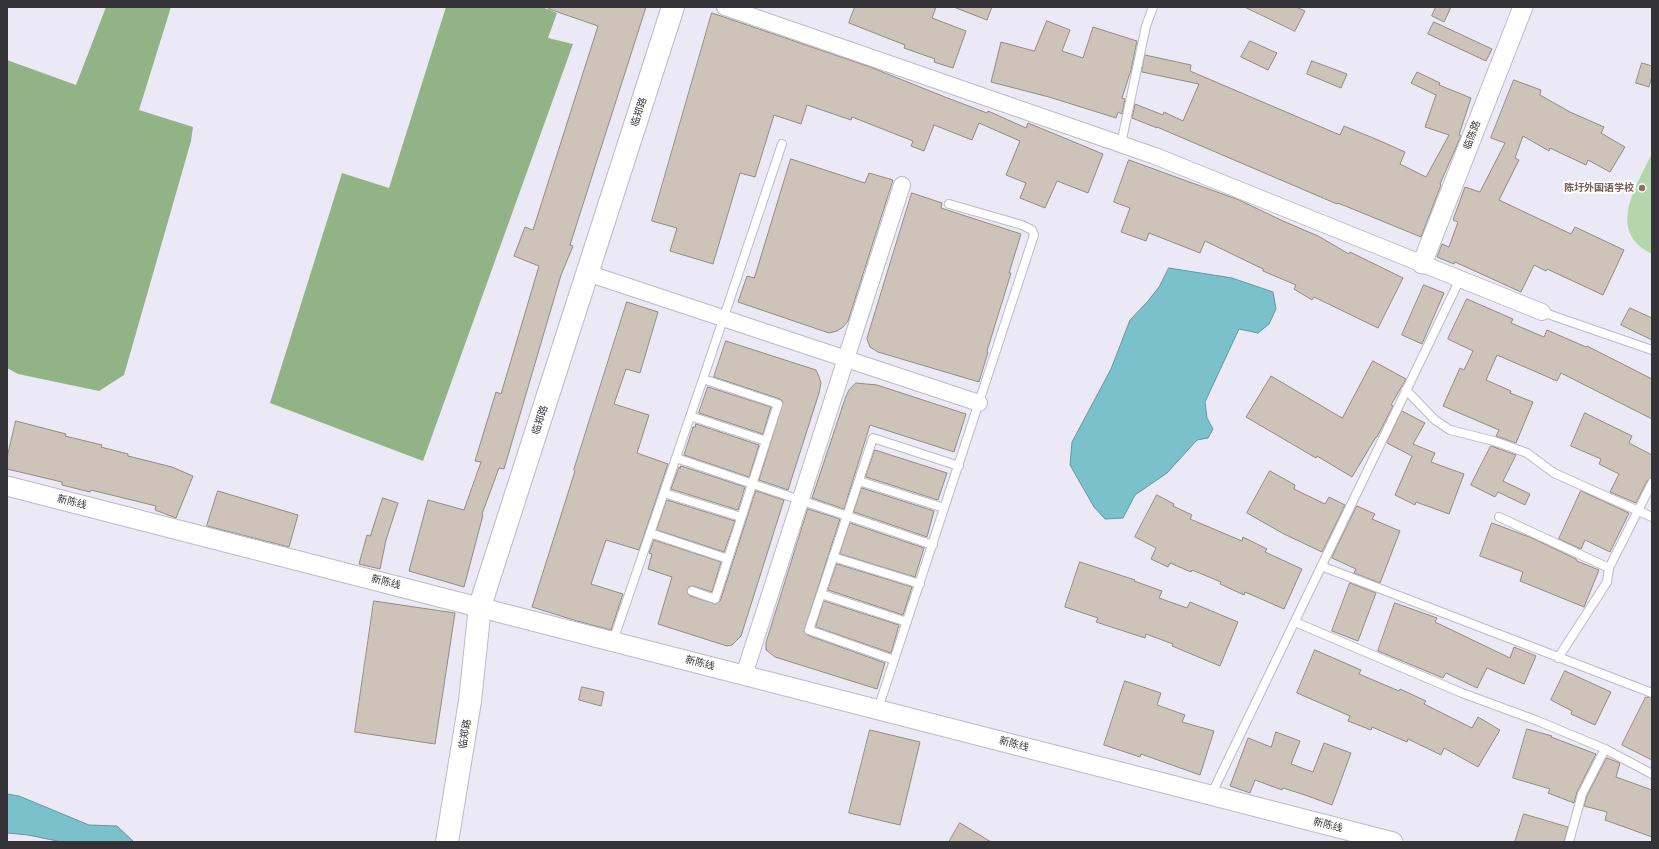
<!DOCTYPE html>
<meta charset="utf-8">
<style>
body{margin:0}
#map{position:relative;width:1659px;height:849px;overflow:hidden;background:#ece9f7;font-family:"Asap Condensed",sans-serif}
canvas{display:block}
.frame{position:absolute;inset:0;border:8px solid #343338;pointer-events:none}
</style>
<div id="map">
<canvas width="1659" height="849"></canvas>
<div class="frame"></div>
</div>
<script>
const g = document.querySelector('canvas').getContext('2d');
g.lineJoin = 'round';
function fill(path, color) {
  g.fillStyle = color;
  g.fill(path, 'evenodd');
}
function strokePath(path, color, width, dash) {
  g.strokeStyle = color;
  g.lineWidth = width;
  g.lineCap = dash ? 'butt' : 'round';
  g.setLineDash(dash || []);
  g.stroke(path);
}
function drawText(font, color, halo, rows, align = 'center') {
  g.font = font + ' "Asap Condensed","Noto Sans SC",sans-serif';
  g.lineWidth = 4;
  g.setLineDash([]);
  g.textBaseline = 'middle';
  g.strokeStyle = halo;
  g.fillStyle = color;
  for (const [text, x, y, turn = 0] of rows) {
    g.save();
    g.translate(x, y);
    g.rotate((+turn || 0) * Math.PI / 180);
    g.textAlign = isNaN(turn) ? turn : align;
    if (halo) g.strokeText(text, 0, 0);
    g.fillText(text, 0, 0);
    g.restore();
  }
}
const green = new Path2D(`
 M1652 153V254C1605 231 1637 186 1652 153Z`);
const forest = new Path2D(`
 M106 7H171L139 110 193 127 191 141 124 375 99 391 18 374 7 368V60L76 85Z
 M446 7H542L557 13 548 38 573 44 423 461 270 403 342 173 389 188Z`);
const water = new Path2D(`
 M1169 268 1232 278 1273 292 1276 309 1269 324 1258 333 1239 329 1205 402 1207 418 1213 429 1208 438 1197 440 1167 473 1135 495 1123 518 1105 519 1094 507 1070 465 1072 442 1111 369 1130 320 1148 301 1159 287Z
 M7 794 19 796 89 825 117 826 134 842H62L28 835 7 833Z`);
const building = new Path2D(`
 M549 7H646L570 245 573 246 561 275 504 469 499 468 482 514 483 515 464 587 409 571 428 500 464 510 481 462 475 461 496 392 501 394 539 266 514 256 525 227 533 230 598 26 549 9Z
 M855 7H936L932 18 966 31 953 68 934 62 935 59 904 48 905 45 849 23Z
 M956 7H992L987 20 956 8Z
 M1245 7H1296L1305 11 1295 31Z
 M1436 7H1451L1444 22 1432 16Z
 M712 13 870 67 945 97 987 113 988 111 1026 128 1028 123 1103 154 1088 193 1057 181 1045 208 1020 198 1026 183 1006 175 1020 141 979 123 972 140 934 125 924 151 911 146 913 141 852 117 851 120 807 105 801 124 774 115 755 177 740 173 713 264 670 251 677 228 652 221Z
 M1047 21 1070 30 1062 51 1083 58 1093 27 1137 41 1131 70 1122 98 1125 99 1122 114 1118 112 1116 118 1049 97 991 82 1001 42 1034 51Z
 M1434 22 1492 49 1486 61 1428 34Z
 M1250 41 1277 53 1268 70 1241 57Z
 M1145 55 1191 65 1190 71 1340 135 1344 126 1378 140 1405 152 1400 164 1426 177 1449 135 1425 127 1436 95 1411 83 1417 72 1440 83 1439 85 1471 98 1459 135 1461 136 1440 184 1441 185 1421 237 1338 203 1337 204 1157 127V128L1132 118 1135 104 1163 115 1164 112 1183 121 1199 84 1142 72Z
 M1312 61 1347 74 1341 88 1307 74Z
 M1642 63 1652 66V76L1649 87 1636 83Z
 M1514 80 1541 90 1540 95 1570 112 1604 127 1601 133 1625 147 1610 172 1588 160 1586 165 1550 148 1549 151 1523 136 1515 158 1519 160 1499 200 1571 234 1575 227 1624 250 1603 295 1547 269 1546 271 1534 265 1521 292 1455 262 1454 264 1437 257 1442 244 1449 247 1458 222 1453 220 1465 187 1480 192 1505 143 1491 138Z
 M791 159 865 183 869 173 893 180 848 321 843 327 837 331 829 333 738 302 747 276 754 278Z
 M1129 160 1239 200 1283 221 1318 236 1349 254 1350 252 1403 278 1378 328 1314 297 1312 300 1294 289 1296 285 1263 271V269L1205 241 1200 253 1149 233 1146 241 1121 232 1130 208 1114 202Z
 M912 193 942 203 941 208 1021 234 1009 273H1011L987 351 988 352 979 382 878 352 870 347 867 339Z
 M1424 285 1444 293 1422 344 1402 335Z
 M1467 299 1513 319 1511 323 1544 337 1547 330 1586 347 1587 346 1652 379V419L1561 373 1557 381 1497 355 1486 380 1511 391 1510 393 1533 402 1516 443 1496 436 1499 430 1443 406 1460 368 1464 370 1473 351 1448 339Z
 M627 302 658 312 640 373 626 369 614 404 649 415 637 453 668 464 639 550 606 540 591 584 623 594 611 630 577 621 532 607 575 471 574 470Z
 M1630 308 1652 318V340L1621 325Z
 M726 341 816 370 819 377 821 383 819 393 788 490 759 480 783 402 780 399 714 377Z
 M1373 361 1406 379 1391 405 1393 406 1377 437H1376L1352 477 1317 456 1316 458 1246 417 1271 376 1342 418Z
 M856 383 877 385 966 414 954 452 870 425 844 509 812 498 846 396 849 390Z
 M708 387 771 407 763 434 699 413Z
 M1402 411 1425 423 1413 444 1435 453 1431 462 1464 474 1449 514 1416 502 1415 505 1395 495 1412 456 1387 443Z
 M1585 413 1632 436 1629 443 1652 455V478L1647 481 1636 503 1610 492 1619 474 1599 464 1601 459 1571 446Z
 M16 421 66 434 65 436 102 445 101 447 128 454V456L172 467 193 476 176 518 155 510 156 506 91 490 90 492 62 485V482L7 469V458Z
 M696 424 759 445 749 477 684 455 693 427H695Z
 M1491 446 1516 455 1503 481 1530 494 1525 505 1498 492 1495 497 1471 485Z
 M875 450 947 473 938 500 866 477Z
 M681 466 745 487 738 510 671 489 679 467 680 468Z
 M1270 471 1295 485 1294 489 1325 504 1329 497 1345 505 1322 552 1284 534 1247 513Z
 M862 488 934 511 927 537 854 512Z
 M218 491 298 515 289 547 207 526Z
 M756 491 784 500 741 636 732 645 727 646 658 624 672 577 648 569 652 554 649 553 654 540 721 562 712 592 693 586 689 587 687 590 688 594 690 596 716 604 720 601Z
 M1581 491 1629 513 1610 552 1585 540 1581 549 1559 539Z
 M1157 495 1174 504 1173 506 1192 515 1190 519 1242 541 1243 537 1267 549 1265 552 1302 569 1284 609 1245 592 1244 595 1220 584 1221 582 1192 570 1191 572 1170 563 1168 567 1151 559 1156 548 1135 537Z
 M383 498 398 503 386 540 380 569 359 564 367 535 370 536Z
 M667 500 735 521 724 552 657 530Z
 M1357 506 1375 514 1372 519 1400 531 1380 583 1354 573 1356 569 1332 558Z
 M808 509 840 519 804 631 807 635 885 663 877 689 775 657 766 650V643Z
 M850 523 924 548 915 577 840 554Z
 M1492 523 1532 538 1576 559 1577 561 1599 570 1584 607 1520 581 1523 572 1480 556Z
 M1080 562 1135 580 1134 581 1162 591 1159 598 1187 608 1190 602 1238 622 1220 666 1172 646 1173 644 1146 634 1145 638 1096 622 1098 618 1065 607Z
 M837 564 912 587 903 615 828 590Z
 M1350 583 1376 593 1358 641 1332 631Z
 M374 601 455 613 435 744 355 732Z
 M824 601 899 625 891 653 816 627Z
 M1395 603 1437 618 1435 622 1510 658 1514 647 1536 656 1524 684 1487 668 1477 688 1446 673 1443 678 1378 651Z
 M1315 650 1361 670 1359 674 1399 691 1400 689 1426 701 1424 704 1472 728 1478 717 1500 730 1478 767 1444 748 1441 755 1408 739 1407 742 1372 727 1371 730 1348 721 1350 716 1297 693Z
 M1565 671 1611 692 1595 725 1571 714 1572 711 1551 700Z
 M1125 681 1161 693 1157 705 1185 715 1182 722 1214 731 1200 775 1141 754 1140 757 1104 745Z
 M582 687 604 692 601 706 579 700Z
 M1646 697 1652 698V760L1622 745Z
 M1527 729 1552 736 1551 737 1596 754 1577 792 1574 803 1548 793 1550 789 1513 778Z
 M870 730 920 742 900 825 849 813Z
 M1276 732 1300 741 1291 764 1313 772 1324 743 1351 753 1332 805 1305 795 1283 788 1282 790 1255 780 1250 793 1230 786 1248 738 1271 747Z
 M1607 758 1620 763 1616 777 1652 790V837L1605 820 1607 812 1584 806 1587 796Z
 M1524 814 1568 827 1564 842H1515Z
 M960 823 991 842H949Z`);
const service = new Path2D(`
 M1121 144 1146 26 1153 7
 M1542 312 1652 350
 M703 379 782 144
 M1406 390 1435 420 1450 430 1494 441 1527 453 1554 473 1652 517
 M690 416 766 441
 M676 458 933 545
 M859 481 944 508
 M664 493 741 517
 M1499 517 1609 568
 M650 533 728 559
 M833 557 920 584
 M1321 566 1652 693
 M821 594 907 622
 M1295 622 1462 693 1538 721 1605 749 1652 774
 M613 641 703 379 778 404 715 599 692 591
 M1558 658 1607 582 1609 568 1652 483
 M894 660 809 630 873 438 959 466
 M878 709 1034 235 1032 230 1022 225 949 204
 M1211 795 1460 279
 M1569 842 1582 794 1605 749`);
const minor = new Path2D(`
 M725 7 1155 156 1542 312
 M587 273 979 403
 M744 675 902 185`);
const tertiary = new Path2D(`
 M1422 264 1523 7
 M7 486 1393 842`);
const secondary = new Path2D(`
 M447 842 470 701 480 606 673 7`);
const markers = [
 [1642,188,4,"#8d6e63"]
];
const streetNames = [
 ["临郑路",639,112,-72],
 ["临陈路",1472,135,-69],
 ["临郑路",540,420,-72],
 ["新陈线",72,502,14],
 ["新陈线",386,582,14],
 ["新陈线",700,663,14],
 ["临郑路",465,734,-81],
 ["新陈线",1014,744,15],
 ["新陈线",1328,825,14]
];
const educationNames = [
 ["陈圩外国语学校",1634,188]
];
fill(green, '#b5d6ab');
fill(forest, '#91b386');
fill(water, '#7ac1cb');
strokePath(water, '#65969f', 1);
fill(building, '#cdc3b8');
strokePath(building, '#938b80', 1);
strokePath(service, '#bdbac7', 10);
strokePath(minor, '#bdbac7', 18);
strokePath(tertiary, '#bdbac7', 21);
strokePath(secondary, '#bdbac7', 24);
strokePath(service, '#fff', 8);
strokePath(minor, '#fff', 16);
strokePath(tertiary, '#fff', 19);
strokePath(secondary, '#fff', 22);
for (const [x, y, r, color] of markers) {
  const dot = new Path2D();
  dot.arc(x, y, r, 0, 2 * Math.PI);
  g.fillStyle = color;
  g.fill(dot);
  strokePath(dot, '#fff', 1.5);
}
drawText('10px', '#343338', '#fff', streetNames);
drawText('bold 10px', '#785e54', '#fff', educationNames, 'right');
</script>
